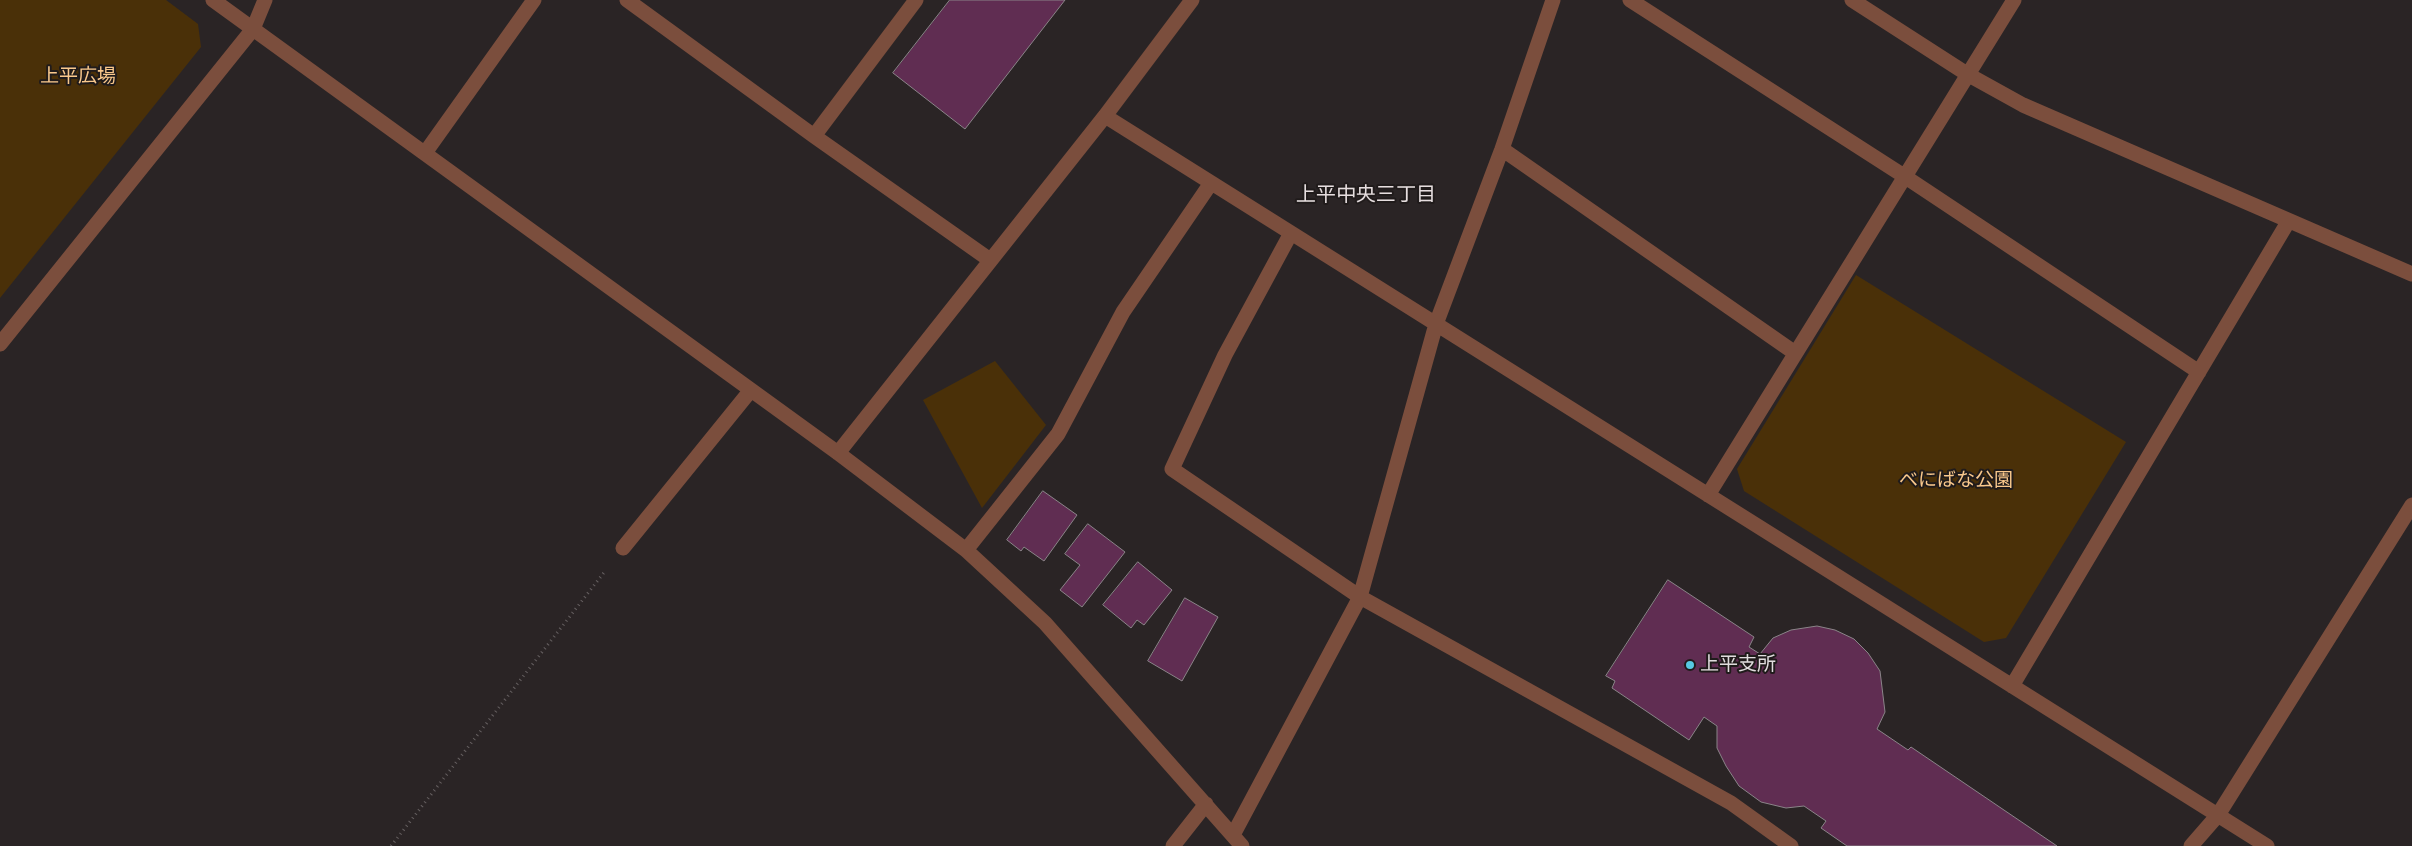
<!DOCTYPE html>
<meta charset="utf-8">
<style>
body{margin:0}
canvas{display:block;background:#2a2425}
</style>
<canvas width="2412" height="846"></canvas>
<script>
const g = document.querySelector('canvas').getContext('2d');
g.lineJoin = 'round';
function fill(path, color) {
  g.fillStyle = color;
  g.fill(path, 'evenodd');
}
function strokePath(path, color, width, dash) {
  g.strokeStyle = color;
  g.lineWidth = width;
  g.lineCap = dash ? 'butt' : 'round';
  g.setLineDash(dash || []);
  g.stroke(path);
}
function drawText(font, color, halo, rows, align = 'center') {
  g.font = font + ' Signika,"Noto Sans JP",sans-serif';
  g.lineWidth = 4;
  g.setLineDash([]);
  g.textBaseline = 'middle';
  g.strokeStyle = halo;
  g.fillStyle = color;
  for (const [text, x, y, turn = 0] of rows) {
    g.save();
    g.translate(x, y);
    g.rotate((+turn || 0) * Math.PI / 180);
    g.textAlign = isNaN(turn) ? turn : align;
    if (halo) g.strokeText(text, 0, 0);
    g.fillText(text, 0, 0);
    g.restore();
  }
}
const green = new Path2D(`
 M0 0H166L198 24 201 47 0 298Z
 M1856 275 2126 442 2006 638 1984 642 1744 491 1737 469Z
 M995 361 1046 425 982 508 923 400Z`);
const building = new Path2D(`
 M950 0H1065L965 129 893 73Z
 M1043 491 1077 515 1044 561 1024 547 1021 551 1007 540Z
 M1088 524 1125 552 1082 607 1060 590 1080 565 1065 554Z
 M1138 562 1172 590 1144 625 1137 620 1131 628 1103 605Z
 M1668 580 1754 637 1749 647 1760 654 1773 638 1791 630 1817 626 1835 630 1854 639 1868 653 1880 671 1885 712 1877 729 1908 750 1911 747 2057 846H1847L1821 828 1826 821 1804 806 1786 808 1761 802 1739 786 1726 766 1717 748V726L1704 717 1689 740 1612 688 1615 681 1606 676Z
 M1185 598 1218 617 1182 681 1148 661Z`);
const path = new Path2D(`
 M391 846 606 570`);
const minor = new Path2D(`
 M213 0 838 453 966 550 1045 623 1242 846
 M627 0 814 136 990 260
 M1630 0 1904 176 2199 372
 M1852 0 1967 74 2023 105 2412 274
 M1105 116 2267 846
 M814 136 916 0
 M1502 149 1795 353
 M425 153 534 0
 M1291 233 1225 355 1172 469 1360 597 1731 803 1791 846
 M0 344 253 29 265 0
 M838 453 1105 116 1192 0
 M1708 495 2014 0
 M623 548 751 390
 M966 550 1058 434 1123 312 1211 183
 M2012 686 2288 222
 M1233 835 1360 597 1436 324 1502 149 1553 0
 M1173 846 1206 804
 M2191 846 2218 815 2412 505`);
const markers = [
 [1690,665,5,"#57c9e2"]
];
const parkNames = [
 ["上平広場",78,77],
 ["べにばな公園",1956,481]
];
const poiNames = [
 ["上平支所",1700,665]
];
const neighbourhoodNames = [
 ["上平中央三丁目",1366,196]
];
fill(green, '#4a3008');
fill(building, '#602d52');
strokePath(building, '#8a8488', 1);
strokePath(path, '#666061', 3, [1, 4]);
strokePath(minor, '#7b4e3d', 15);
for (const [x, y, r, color] of markers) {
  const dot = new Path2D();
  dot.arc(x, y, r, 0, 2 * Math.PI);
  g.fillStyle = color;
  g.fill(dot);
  strokePath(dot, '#201b1b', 2);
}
drawText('19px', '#f9c88c', '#201b1b', parkNames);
drawText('19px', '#e0dcdd', '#201b1b', poiNames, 'left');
drawText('20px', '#e6dedf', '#201b1b', neighbourhoodNames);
</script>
